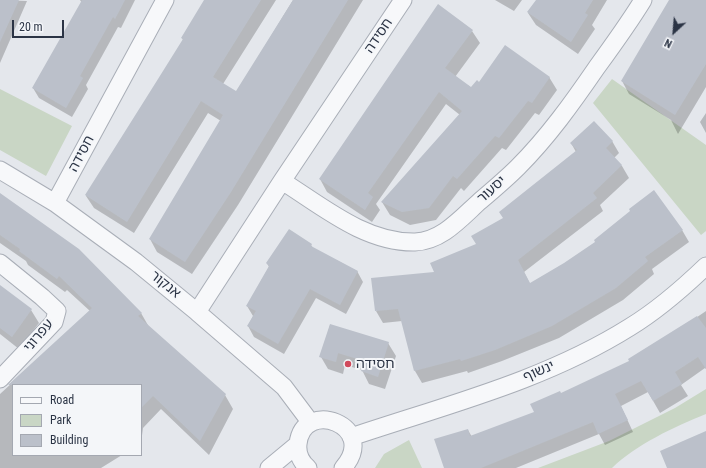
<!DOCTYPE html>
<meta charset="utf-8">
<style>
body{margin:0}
#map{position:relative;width:706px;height:468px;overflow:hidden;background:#e4e7ec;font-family:"Roboto Condensed",sans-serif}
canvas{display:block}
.legend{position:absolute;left:12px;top:384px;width:130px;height:72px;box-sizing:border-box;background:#f4f6f9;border:1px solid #a4a8b1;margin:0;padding:5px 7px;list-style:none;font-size:12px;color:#2b3445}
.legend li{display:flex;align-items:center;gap:8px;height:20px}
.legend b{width:20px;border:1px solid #a4a8b1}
.north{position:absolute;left:654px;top:12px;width:40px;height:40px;-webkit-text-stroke:3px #f4f6f9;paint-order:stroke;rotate:206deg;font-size:11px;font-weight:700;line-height:16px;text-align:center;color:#2b3445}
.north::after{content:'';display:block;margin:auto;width:14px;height:18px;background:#2b3445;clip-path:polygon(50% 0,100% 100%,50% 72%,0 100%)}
.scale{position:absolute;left:12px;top:20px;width:52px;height:18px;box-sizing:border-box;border:2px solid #2b3445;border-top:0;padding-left:5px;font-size:12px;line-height:14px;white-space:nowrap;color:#2b3445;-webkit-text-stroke:3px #f4f6f9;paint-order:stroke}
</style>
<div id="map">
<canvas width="706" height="468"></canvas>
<ul class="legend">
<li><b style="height:5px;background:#f7f8fa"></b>Road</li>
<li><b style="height:11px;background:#c9d6c5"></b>Park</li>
<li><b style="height:11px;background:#bbc0ca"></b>Building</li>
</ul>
<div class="north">N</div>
<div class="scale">20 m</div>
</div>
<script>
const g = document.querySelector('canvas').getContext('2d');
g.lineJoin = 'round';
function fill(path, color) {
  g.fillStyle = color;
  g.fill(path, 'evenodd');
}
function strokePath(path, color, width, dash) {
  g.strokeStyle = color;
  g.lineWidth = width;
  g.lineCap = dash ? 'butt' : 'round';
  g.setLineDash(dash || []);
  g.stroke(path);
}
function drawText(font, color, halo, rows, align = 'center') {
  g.font = font + ' "Roboto Condensed","Noto Sans Hebrew",sans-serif';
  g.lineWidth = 4;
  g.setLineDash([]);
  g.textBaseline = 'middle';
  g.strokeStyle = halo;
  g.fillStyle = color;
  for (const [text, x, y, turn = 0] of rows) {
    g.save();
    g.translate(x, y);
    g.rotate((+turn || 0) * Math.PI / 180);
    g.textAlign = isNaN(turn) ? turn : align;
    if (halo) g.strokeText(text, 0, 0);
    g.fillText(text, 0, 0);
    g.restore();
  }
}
const green = new Path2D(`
 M612 79 706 145V231L701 235 593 103Z
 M0 89 72 126 46 176 0 150Z
 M706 389V414C674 427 637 444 612 468H538L609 441 675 408Z
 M409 440 422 468H375L384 454Z`);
const shadow = new Path2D(`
 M0 0 27 1 0 63Z
 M80 0H135L121 28 118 27 86 85 88 89 72 117 39 98 33 88 82 3Z
 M205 0H276L223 84 236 93 293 0H363L238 205 192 274 157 252 150 239 221 121 208 113 134 233 94 208 86 196 183 40 182 38Z
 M495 0H522L514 11Z
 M537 0H607L592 25 595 29 578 54 536 25 528 13Z
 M670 0H706V87L678 134 671 120 629 94 622 81Z
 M472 31 480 43 455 77 472 88 480 84 549 77 557 90 539 115 535 113 506 150 502 148 464 191 461 188 436 220 410 225 390 215 382 202 460 115 446 104 376 204 380 210 372 222 327 192 320 179Z
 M706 113V133L700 122Z
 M612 141 619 153 614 158 622 166 629 178 600 205 603 211 524 272 530 284 682 230 689 242 652 269 654 274 623 300 559 338 502 361 468 373 467 371 422 383 415 371 402 321 383 323 376 311 477 244 576 152 571 143Z
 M0 194 141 313 149 327 225 395 233 409 209 455 161 409 143 428 141 443V385H13V455H122L101 468H0V394L90 311 67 290 65 292 28 265 26 261 0 243Z
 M311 245 313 248 357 271 363 282 346 314 316 298 284 354 254 337 248 326 253 316 247 306 269 267 267 263Z
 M0 287 31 310 39 323 19 349 0 334Z
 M706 311V369L705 368 681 385 688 396 660 413 648 392 621 406 633 432 605 445 599 434 516 468H445L468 430 472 437 535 413 560 395 631 362Z
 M330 325 388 343 396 356 385 389 369 384 362 370 345 365 343 374 328 369 321 357Z`);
const building = new Path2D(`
 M0 0H19L0 42Z
 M82 0H125L115 19 113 17 80 76 83 78 66 108 32 88Z
 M204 0H261L213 77 236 91 293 0H348L231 192 185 262 149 239 223 115 201 101 127 222 85 195 158 79 183 39 181 38Z
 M536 0H593L585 13 588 15 571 42 527 12Z
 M669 0H706V64L675 115 621 81Z
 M438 4 473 30 445 68 471 87 477 80 479 82 505 45 550 77 532 103 528 101 499 138 495 136 457 179 453 176 429 208 402 212 381 202 462 111 439 92 368 193 373 197 365 210 319 179Z
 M594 121 613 141 606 148 622 165 593 193 597 198 518 260 530 283 564 263 595 242 594 240 630 211 629 209 654 190 683 230 645 257 648 261 616 288 552 326 495 350 461 361 460 359 414 371 398 309 375 311 371 278 434 272 430 263 476 244 471 236 503 218 499 212 577 150 570 143Z
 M0 193 79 249 142 313 138 316 226 394 200 441 153 396 141 408V385H8L92 308 59 276 57 279 19 251 20 249 0 235Z
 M289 229 312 244 311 246 358 271 340 305 310 289 278 344 247 326 256 311 246 306 269 266 266 263Z
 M0 285 32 309 12 337 0 328Z
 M697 316 706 328V369L698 357 675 372 682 384 653 401 641 381 615 394 628 420 598 434 593 422 481 468H444L434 439 468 429 470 436 534 412 530 404 560 391 561 393 629 361 628 359Z
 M330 324 389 342 378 377 361 371 364 361 338 353 336 362 319 357Z
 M706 431V468H667L660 451Z`);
const street = new Path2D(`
 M0 170 55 203 136 262 197 312 284 387 311 423
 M282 181C322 206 365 243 415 242 442 241 461 218 480 201 493 190 506 179 518 167 548 137 573 102 597 67 613 45 629 23 643 0
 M55 203 165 0
 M0 263 42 297 57 311 54 322 0 379
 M197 312 282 181 403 0
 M351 437C446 405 544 381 630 327 658 310 683 288 706 266
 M269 468 298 444
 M308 468C301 462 297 453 298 444 303 397 380 426 343 468`);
const markers = [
 [348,364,4,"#d1495b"]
];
const streetNames = [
 ["חסידה",379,36,-56],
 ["חסידה",82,154,-62],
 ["יסעור",492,190,-42],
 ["אנקור",165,285,39],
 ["עפרוני",39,336,-50],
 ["ינשוף",539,372,-24]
];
const poiNames = [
 ["חסידה",356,364]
];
fill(green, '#c9d6c5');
fill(shadow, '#0003');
fill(building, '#bbc0ca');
strokePath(street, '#a9aeb7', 19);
strokePath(street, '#f7f8fa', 17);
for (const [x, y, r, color] of markers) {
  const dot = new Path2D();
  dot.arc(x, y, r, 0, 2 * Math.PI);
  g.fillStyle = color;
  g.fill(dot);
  strokePath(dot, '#f4f6f9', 1.5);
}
drawText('14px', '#2b3445', '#f4f6f9', streetNames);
drawText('14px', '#2b3445', '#f4f6f9', poiNames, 'left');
</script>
